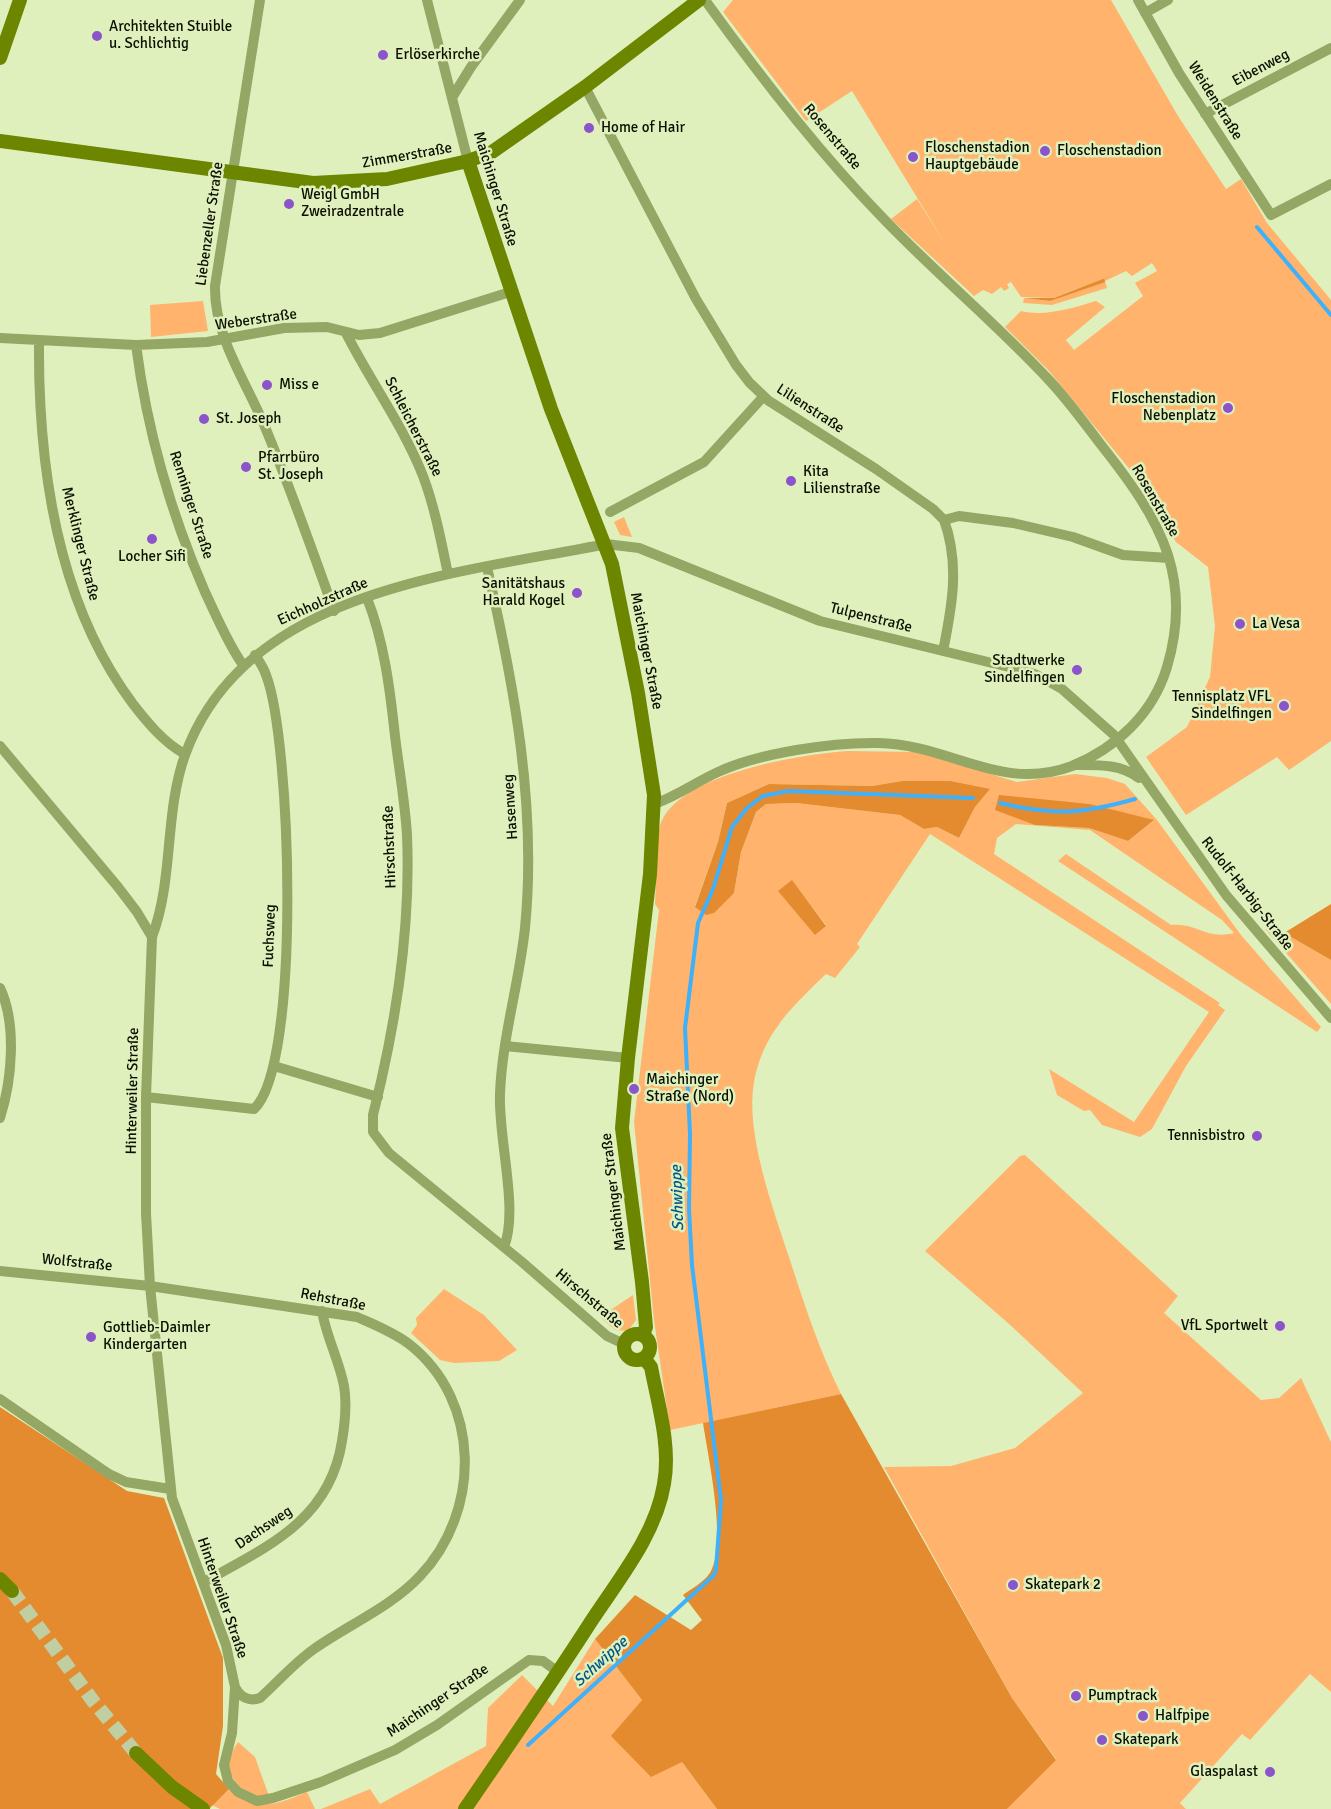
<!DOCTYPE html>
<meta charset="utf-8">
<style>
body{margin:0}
canvas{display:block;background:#e0f0bd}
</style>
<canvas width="1331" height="1809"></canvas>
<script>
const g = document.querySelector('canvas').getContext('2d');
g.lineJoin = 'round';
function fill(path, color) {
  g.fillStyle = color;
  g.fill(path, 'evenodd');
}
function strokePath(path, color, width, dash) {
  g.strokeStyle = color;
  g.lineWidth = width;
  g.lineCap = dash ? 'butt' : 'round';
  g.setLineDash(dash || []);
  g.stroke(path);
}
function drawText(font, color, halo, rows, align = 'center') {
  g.font = font + ' Signika,sans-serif';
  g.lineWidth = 5;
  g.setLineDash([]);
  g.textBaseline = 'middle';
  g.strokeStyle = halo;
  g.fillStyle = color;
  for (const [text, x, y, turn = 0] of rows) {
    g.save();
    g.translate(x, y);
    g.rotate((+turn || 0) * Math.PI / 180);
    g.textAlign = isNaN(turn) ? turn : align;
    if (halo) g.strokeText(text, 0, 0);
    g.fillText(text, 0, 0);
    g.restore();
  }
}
const green = new Path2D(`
 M733 0H1111L1178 116 1226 189 1241 179 1267 223 1331 300V741L1289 770 1277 757 1186 815 1146 757 1187 727 1210 677 1215 626 1208 567 1176 542 1141 483 1049 371 1005 327 1021 311C1046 317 1072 308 1096 301L1105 307 1066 340 1074 350 1143 296 1135 283 1157 271 1152 263 1132 276 1126 271 1105 281 1107 288 1052 305 1023 303 1024 298 1050 301 1088 285 1054 298 1021 297 1011 282 1007 284 1009 288 1004 291 1001 287 992 294 983 290 974 296 891 219 917 199 946 245 852 91 806 121 723 12Z
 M203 301 208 331 151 337 150 305Z
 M624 517 632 537 620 535 614 522Z
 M848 751 918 752 1017 782 1075 774 1107 778 1125 784 1157 820 1241 935 1321 1027 1317 1032 1058 861 1066 854 1171 925C1197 922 1205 940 1234 933L1222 920 1090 830 1016 824 997 838 994 854 1220 1003 1218 1005 1225 1010 1186 1066 1152 1129 1140 1137 1102 1125 1090 1110 1084 1111 1057 1095 1049 1069 1134 1122 1209 1012 930 834 857 944 860 947 835 978 826 974C792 1007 763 1033 754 1082 745 1133 773 1208 789 1257 804 1303 819 1350 841 1394L670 1430 654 1320 634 1122 659 910 655 904C657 879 654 849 660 826 675 774 802 754 848 751ZM902 781 989 790 975 807 959 838 937 827 924 829 900 815 796 803 766 804 756 812 741 852 734 893 695 906 718 842 727 803 769 784 872 786ZM1051 802 1090 804 1153 821 1128 841 1089 828 1035 825ZM792 881 826 925 816 934 779 891Z
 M1265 929 1284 933 1331 960V1004Z
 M1025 1155 1178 1296 1164 1313 1261 1400 1279 1398 1301 1378 1331 1442V1692L1310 1674 1250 1740 1242 1734 1180 1803 1186 1809H1007L1056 1759 1012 1698 884 1467 951 1466 1015 1448 1083 1393 1008 1323 925 1251 1020 1156Z
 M444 1289 484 1315 517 1350 499 1361 454 1363 440 1360 411 1333 417 1325 416 1318Z
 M633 1295 636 1320 628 1331 615 1330 600 1317Z
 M595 1639 642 1700 612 1736 682 1762 717 1809H321L370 1789 380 1804 486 1746 488 1708 522 1675 553 1706Z
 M238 1742 255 1757 269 1796H249C229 1777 221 1767 238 1742Z
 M229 1789C266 1809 267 1808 307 1792L315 1809H220L212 1805Z`);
const forest = new Path2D(`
 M1111 276 1104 279 1105 282 1050 301 1024 298H1054Z
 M902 781H950L990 789 975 807 959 838 937 827 924 829 900 815 796 803 766 804 756 812 741 852 734 893 714 913 706 915 695 907 718 842 727 803 769 784 872 786Z
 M999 795 1090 804 1154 820 1128 841 1089 828 1035 825 995 810Z
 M792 880 826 926 815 935 778 891Z
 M1331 904V960L1284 933Z
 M841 1394 1012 1698 1056 1760 1007 1809H717L682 1762 651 1777 611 1736 642 1700 595 1639 635 1595 691 1630 702 1620 683 1595C691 1589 707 1580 711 1571 727 1543 708 1456 703 1423Z
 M0 1407 127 1491 164 1498 223 1658V1726L216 1774 229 1789 209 1809H0Z`);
const stream = new Path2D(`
 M1257 227 1331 315
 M1000 803C1054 816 1082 814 1135 799
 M528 1745 714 1575 716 1569 721 1500 692 1265 689 1209 690 1134 685 1028 698 923 713 889 732 827 747 808 763 796 788 791 973 798`);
const secondaryTunnel = new Path2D(`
 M12 1591 93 1701 136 1753`);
const street = new Path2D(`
 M260 0 215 286C214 337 246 381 265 427 290 487 312 549 334 611
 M427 0 468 161
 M1138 0 1179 73 1271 215 1331 184
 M1145 13 1168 0
 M585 87 696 299 736 365 749 382 769 401 876 469 933 509 944 520 959 516 1013 523 1073 537 1123 555 1169 558
 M453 96 471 67 520 0
 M1205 114 1331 48
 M346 333C370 381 403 425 423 476 435 508 441 541 448 574
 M0 338 136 345 207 342 284 328 327 327 359 335 380 333 510 292
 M39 342C38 465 57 603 133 704 147 722 164 743 185 754
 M136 345C147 430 171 514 205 592 217 617 227 642 243 665
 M610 512 704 462 763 397
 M487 567C514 685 537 806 525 928 519 984 502 1038 500 1094 498 1138 519 1210 504 1247
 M367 598C384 641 390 689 395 736 399 769 405 802 407 835 411 928 396 1024 373 1115V1132L389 1153 522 1262 607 1336 624 1344
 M943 651C952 607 960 564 944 520
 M0 746 118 887 137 912 152 937 146 1097V1213L150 1286 172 1498 226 1645 235 1687 232 1733 224 1765 228 1781 238 1792 257 1801 273 1798 321 1782 395 1750 437 1725 529 1660 543 1661 558 1672
 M1076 765C1098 765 1121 764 1139 778
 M654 804C677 796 696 782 718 772 759 753 833 742 878 743 950 744 1001 793 1072 766 1116 748 1153 714 1167 667 1178 630 1180 593 1168 555 1155 515 1128 479 1102 446 1085 424 1068 400 1048 379 995 322 934 272 880 215 816 149 759 75 705 0
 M152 937C174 879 164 814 185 755 245 589 457 574 606 544L639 548 820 621 1025 671 1037 675 1062 689 1114 735 1226 895 1331 1018
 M0 988C17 1024 12 1080 0 1118
 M505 1046 628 1058
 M274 1066 378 1097
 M146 1097 254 1109C302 1065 291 738 266 675 264 668 259 661 255 655
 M0 1271 150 1286 357 1317C375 1325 393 1332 409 1344 482 1401 481 1512 420 1576 391 1607 348 1625 314 1649 294 1663 278 1682 260 1698 249 1702 240 1697 235 1687
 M0 1399 109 1474 126 1482 170 1489
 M204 1582C267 1547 330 1520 342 1441 345 1423 347 1403 344 1386 339 1360 326 1336 322 1311`);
const secondary = new Path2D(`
 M0 58 20 0
 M0 141 313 183 387 179 468 161 492 152 585 87 699 0
 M468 161 551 409 612 564 638 693 654 795 650 874 628 1058 622 1128 642 1282 646 1327 643 1335
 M624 1347a13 13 0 1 1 26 0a13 13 0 1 1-26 0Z
 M0 1579 12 1591
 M136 1753 172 1787 203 1809
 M465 1809C508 1746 551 1684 592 1620 619 1579 656 1534 664 1484 671 1446 658 1404 651 1367L644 1358`);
const markers = [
 [97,36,6,"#8b54cb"],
 [383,55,6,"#8b54cb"],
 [589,128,6,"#8b54cb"],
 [1045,151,6,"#8b54cb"],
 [913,157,6,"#8b54cb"],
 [289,204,6,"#8b54cb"],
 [267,385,6,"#8b54cb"],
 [1228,408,6,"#8b54cb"],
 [204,419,6,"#8b54cb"],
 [246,467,6,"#8b54cb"],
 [791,481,6,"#8b54cb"],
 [152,539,6,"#8b54cb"],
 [577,593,6,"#8b54cb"],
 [1240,624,6,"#8b54cb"],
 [1077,670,6,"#8b54cb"],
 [1284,706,6,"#8b54cb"],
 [634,1089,6,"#8b54cb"],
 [1257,1136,6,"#8b54cb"],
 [1280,1326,6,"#8b54cb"],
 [91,1337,6,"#8b54cb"],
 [1013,1585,6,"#8b54cb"],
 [1076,1696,6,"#8b54cb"],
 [1143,1716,6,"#8b54cb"],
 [1102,1740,6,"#8b54cb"],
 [1270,1772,6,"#8b54cb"]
];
const poiNames = [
 ["Architekten Stuible",109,27],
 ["u. Schlichtig",109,44],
 ["Erlöserkirche",395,55],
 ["Home of Hair",601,128],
 ["Floschenstadion",925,148],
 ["Hauptgebäude",925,165],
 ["Floschenstadion",1057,151],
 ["Weigl GmbH",301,195],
 ["Zweiradzentrale",301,212],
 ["Miss e",279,385],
 ["Floschenstadion",1216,399,"right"],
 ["Nebenplatz",1216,416,"right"],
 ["St. Joseph",216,419],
 ["Pfarrbüro",258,458],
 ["St. Joseph",258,475],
 ["Kita",803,472],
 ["Lilienstraße",803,489],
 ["Locher Sifi",152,557,"center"],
 ["Sanitätshaus",565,584,"right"],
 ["Harald Kogel",565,601,"right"],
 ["La Vesa",1252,624],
 ["Stadtwerke",1065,661,"right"],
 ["Sindelfingen",1065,678,"right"],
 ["Tennisplatz VFL",1272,697,"right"],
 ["Sindelfingen",1272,714,"right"],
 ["Maichinger",646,1080],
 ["Straße (Nord)",646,1097],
 ["Tennisbistro",1245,1136,"right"],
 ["VfL Sportwelt",1268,1326,"right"],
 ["Gottlieb-Daimler",103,1328],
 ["Kindergarten",103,1345],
 ["Skatepark 2",1025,1585],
 ["Pumptrack",1088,1696],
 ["Halfpipe",1155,1716],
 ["Skatepark",1114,1740],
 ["Glaspalast",1258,1772,"right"]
];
const streetNames = [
 ["Eibenweg",1261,68,-28],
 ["Weidenstraße",1215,101,58],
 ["Rosenstraße",832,137,50],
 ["Zimmerstraße",407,156,-10],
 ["Maichinger Straße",495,189,73],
 ["Liebenzeller Straße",210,224,-82],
 ["Weberstraße",256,320,-8],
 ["Lilienstraße",810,409,33],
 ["Schleicherstraße",413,427,63],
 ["Rosenstraße",1155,501,60],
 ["Renninger Straße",191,505,72],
 ["Merklinger Straße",80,544,76],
 ["Eichholzstraße",323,602,-24],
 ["Tulpenstraße",871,618,14],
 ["Maichinger Straße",646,651,79],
 ["Hasenweg",511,807,-94],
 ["Hirschstraße",390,847,-92],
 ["Rudolf-Harbig-Straße",1247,894,52],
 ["Fuchsweg",270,936,-88],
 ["Hinterweiler Straße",133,1091,-89],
 ["Maichinger Straße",614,1192,-97],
 ["Wolfstraße",77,1263,6],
 ["Hirschstraße",589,1299,40],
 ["Rehstraße",333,1300,11],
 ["Dachsweg",264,1528,-34],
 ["Hinterweiler Straße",222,1598,71],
 ["Maichinger Straße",438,1701,-34]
];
const waterNames = [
 ["Schwippe",678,1198,-92],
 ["Schwippe",601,1662,-42]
];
fill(green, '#ffb36d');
fill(forest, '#e38b2e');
strokePath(stream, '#3fb0fa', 4);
strokePath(secondaryTunnel, '#c0cea1', 14, [14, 7]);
strokePath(street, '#94a765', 10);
strokePath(secondary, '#6c8600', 14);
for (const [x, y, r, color] of markers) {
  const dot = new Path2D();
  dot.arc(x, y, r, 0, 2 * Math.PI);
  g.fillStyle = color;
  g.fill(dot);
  strokePath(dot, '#e0f0bd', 2);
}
drawText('15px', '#0b1001', '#e0f0bd', poiNames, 'left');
drawText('15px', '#0b1001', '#e0f0bd', streetNames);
drawText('italic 16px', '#005888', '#e0f0bd', waterNames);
</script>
